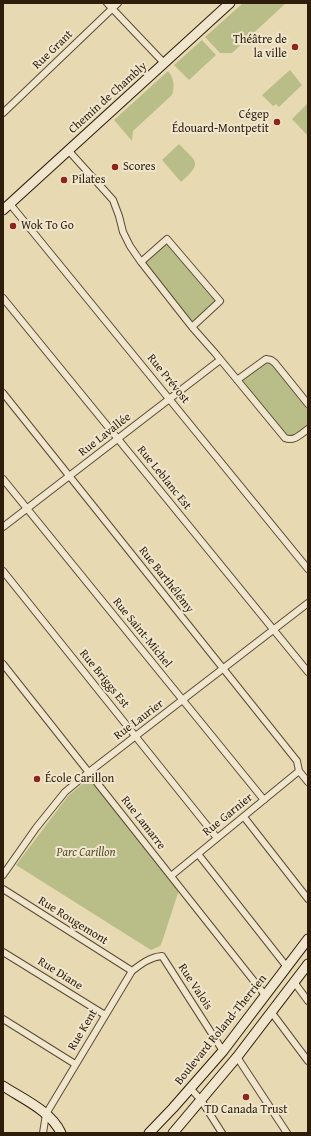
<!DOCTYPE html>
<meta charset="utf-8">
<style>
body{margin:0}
#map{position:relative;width:311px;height:1136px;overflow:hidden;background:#e7d9b2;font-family:"Gentium Book Plus",serif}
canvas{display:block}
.frame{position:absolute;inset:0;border:4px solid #2d1d0a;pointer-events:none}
</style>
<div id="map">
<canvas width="311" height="1136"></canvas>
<div class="frame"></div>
</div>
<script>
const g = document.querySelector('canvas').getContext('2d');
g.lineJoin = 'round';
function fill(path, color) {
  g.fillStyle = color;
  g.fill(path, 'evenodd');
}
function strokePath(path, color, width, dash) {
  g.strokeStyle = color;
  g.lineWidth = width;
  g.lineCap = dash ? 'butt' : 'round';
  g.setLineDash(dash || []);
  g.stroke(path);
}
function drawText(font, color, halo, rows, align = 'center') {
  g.font = font + ' "Gentium Book Plus",serif';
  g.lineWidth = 4;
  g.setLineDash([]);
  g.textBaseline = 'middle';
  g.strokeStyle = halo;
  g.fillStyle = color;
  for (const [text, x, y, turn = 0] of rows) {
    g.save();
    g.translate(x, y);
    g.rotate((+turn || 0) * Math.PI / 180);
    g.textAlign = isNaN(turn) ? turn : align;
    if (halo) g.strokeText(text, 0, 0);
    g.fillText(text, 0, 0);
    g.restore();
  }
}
const green = new Path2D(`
 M243 3H286L232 53H220L205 37Z
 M202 40 216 55 189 80 174 65Z
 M290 70 302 85 279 107 276 104 273 106 262 95Z
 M168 71C174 78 175 86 172 95L133 131 132 141 114 120Z
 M308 103V136L292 119Z
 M179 144C197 163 203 162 181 182L162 160Z
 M167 239 220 301 192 327 141 262Z
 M266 359 271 360 308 404V429L289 440 237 380Z
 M90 780 179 890 162 942 160 946 151 950 16 865 68 796 86 781Z`);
const minor = new Path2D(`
 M107 3 164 63
 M3 113 118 3
 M68 150 113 200 119 216 123 232 130 246 141 262 192 327 215 353 285 438C294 442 301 434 308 429
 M10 204 308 569
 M141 262 167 239 220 301 192 327
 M3 298 308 672
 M237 380 266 359 271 360 275 363 308 404
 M3 393 297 761 299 771 308 782
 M3 479 264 800
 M3 527 220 360
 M3 571 217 838
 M3 664 265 995
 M244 817 308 899
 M198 854 287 967
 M3 875 36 828 65 792 89 772 308 603
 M171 876 299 771
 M3 889 132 971
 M3 952 105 1015
 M294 982 308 1001
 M272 1013 308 1061
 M3 1019 75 1064
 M237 1057 287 1133
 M190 1088 201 1100 222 1133
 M43 1133 46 1114 132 971C141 964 150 957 162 956L223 1051`);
const secondary = new Path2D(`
 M3 210 230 3
 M3 1086C23 1099 51 1111 61 1133
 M149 1133 173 1108 223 1051 308 939
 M173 1133 237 1057 308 964`);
const markers = [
 [295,47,4,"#8f2418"],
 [277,122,4,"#8f2418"],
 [115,167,4,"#8f2418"],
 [64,180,4,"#8f2418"],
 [13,226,4,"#8f2418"],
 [37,779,4,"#8f2418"],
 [246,1097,4,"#8f2418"]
];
const poiNames = [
 ["Théâtre de",287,40,"right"],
 ["la ville",287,54,"right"],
 ["Cégep",269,115,"right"],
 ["Édouard-Montpetit",269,129,"right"],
 ["Scores",123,167],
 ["Pilates",72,180],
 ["Wok To Go",21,226],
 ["École Carillon",45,779],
 ["TD Canada Trust",246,1110,"center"]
];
const streetNames = [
 ["Rue Grant",53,50,-44],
 ["Chemin de Chambly",108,98,-42],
 ["Rue Prévost",168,379,51],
 ["Rue Lavallée",105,435,-38],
 ["Rue Leblanc Est",164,478,51],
 ["Rue Barthélémy",166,580,52],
 ["Rue Saint-Michel",142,633,51],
 ["Rue Briggs Est",104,679,51],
 ["Rue Laurier",139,720,-37],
 ["Rue Garnier",228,815,-39],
 ["Rue Lamarre",143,823,52],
 ["Rue Rougemont",73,921,32],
 ["Rue Diane",60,974,32],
 ["Rue Valois",195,987,57],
 ["Rue Kent",83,1030,-59],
 ["Boulevard Roland-Therrien",221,1030,-51]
];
const parkNames = [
 ["Parc Carillon",86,853]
];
fill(green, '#b9be89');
strokePath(minor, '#5c4c34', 8);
strokePath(secondary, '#2d1d0a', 11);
strokePath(minor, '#efe6cd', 6);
strokePath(secondary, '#efe6cd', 9);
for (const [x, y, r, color] of markers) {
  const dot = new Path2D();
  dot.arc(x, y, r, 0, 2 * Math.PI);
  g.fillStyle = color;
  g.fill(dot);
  strokePath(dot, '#efe6cd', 1.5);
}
drawText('12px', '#2d1d0a', '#efe6cd', poiNames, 'left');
drawText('12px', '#2d1d0a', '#efe6cd', streetNames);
drawText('italic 12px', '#574d30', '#efe6cd', parkNames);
</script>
